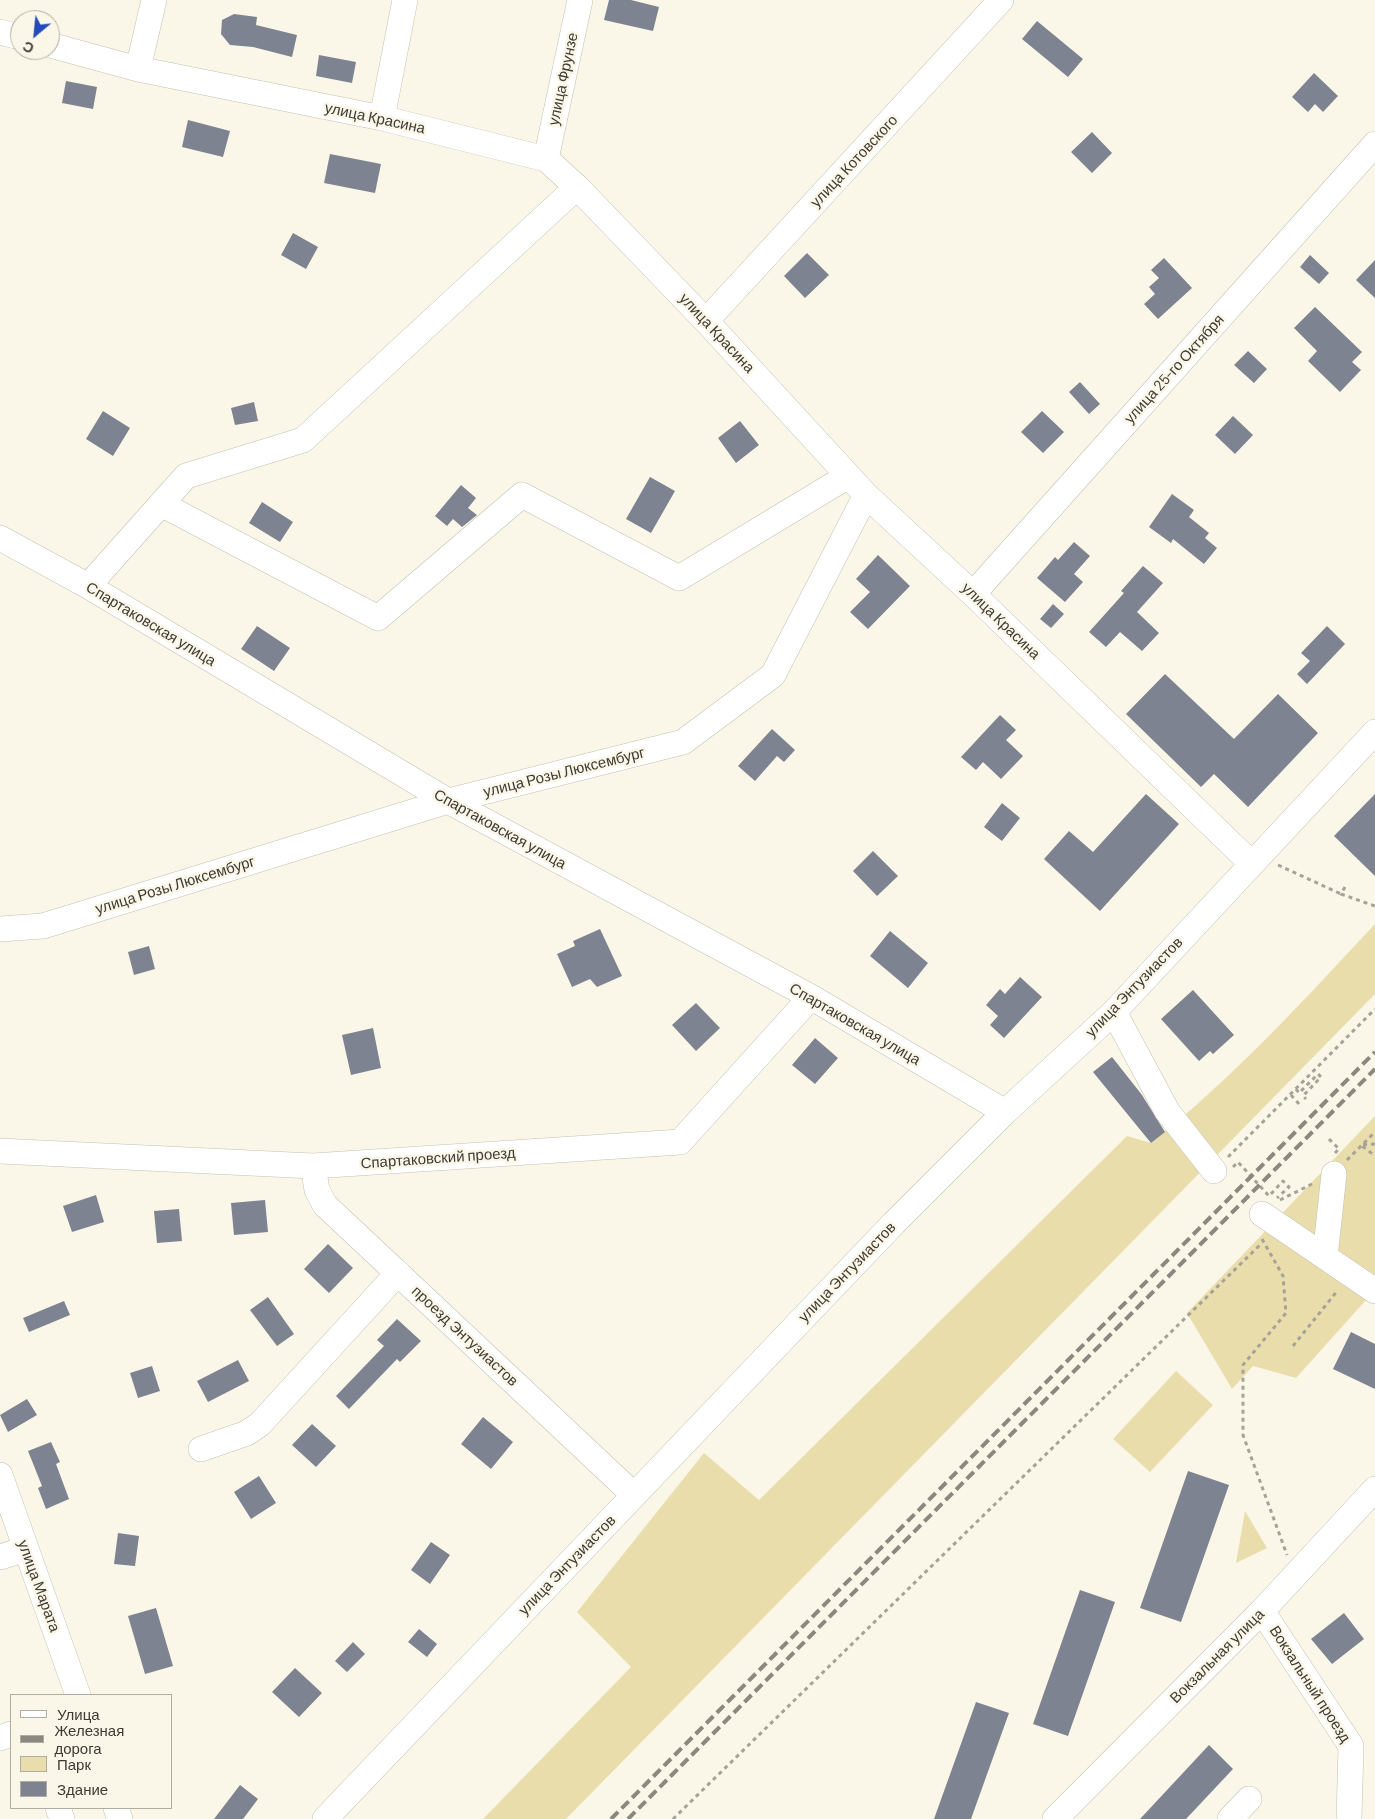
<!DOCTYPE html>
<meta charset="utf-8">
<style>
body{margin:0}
#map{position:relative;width:1375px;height:1819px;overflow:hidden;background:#fbf7e8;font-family:Barlow,sans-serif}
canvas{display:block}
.legend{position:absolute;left:10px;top:1694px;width:162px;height:115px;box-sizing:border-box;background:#fbf7e8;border:1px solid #afaca0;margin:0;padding:6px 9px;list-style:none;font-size:15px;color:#3d3b35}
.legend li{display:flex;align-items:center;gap:10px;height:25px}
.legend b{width:25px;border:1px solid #afaca0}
.north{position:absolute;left:10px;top:10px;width:50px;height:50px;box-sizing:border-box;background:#fbf7e8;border:1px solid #afaca0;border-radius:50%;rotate:208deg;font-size:14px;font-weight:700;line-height:20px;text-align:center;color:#3d3b35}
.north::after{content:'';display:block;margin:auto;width:18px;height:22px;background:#234ab9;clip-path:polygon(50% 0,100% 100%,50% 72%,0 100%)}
</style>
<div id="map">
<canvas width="1375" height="1819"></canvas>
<ul class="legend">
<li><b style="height:6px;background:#fff"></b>Улица</li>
<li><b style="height:6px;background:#8b887f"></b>Железная дорога</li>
<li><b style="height:14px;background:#eaddac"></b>Парк</li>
<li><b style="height:14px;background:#7d8390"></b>Здание</li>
</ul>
<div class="north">С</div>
</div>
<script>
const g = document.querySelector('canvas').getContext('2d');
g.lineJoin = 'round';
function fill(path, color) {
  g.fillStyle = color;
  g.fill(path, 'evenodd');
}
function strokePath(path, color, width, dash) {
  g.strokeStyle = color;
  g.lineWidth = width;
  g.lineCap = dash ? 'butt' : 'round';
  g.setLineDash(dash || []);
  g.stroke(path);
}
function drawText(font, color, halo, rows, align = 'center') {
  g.font = font + ' Barlow,sans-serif';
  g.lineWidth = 5;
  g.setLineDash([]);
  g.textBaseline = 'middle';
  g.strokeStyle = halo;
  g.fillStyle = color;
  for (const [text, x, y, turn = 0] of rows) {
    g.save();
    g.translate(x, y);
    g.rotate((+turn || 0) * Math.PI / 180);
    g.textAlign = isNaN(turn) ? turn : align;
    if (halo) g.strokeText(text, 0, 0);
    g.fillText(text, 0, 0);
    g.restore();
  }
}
const green = new Path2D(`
 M1375 924V994L566 1819H483L631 1667 577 1612 704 1453 759 1500 1127 1136 1151 1143C1233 1078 1304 1000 1375 924Z
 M1375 1116V1290L1296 1378 1253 1366 1232 1389 1187 1313Z
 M1176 1371 1213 1405 1150 1472 1113 1439Z
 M1245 1511 1267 1548 1236 1563Z`);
const building = new Path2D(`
 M609 0H631L659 7 653 31 604 20Z
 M234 14 257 17 256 25 297 35 292 57 253 47 230 45 221 34 222 20Z
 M1037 21 1083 59 1068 77 1022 39Z
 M319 55 356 62 352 83 316 76Z
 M1314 73 1338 96 1323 112 1315 104 1308 112 1292 97Z
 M66 81 97 87 93 109 62 103Z
 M188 120 230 131 223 157 182 147Z
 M1092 132 1112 153 1092 173 1071 152Z
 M330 154 381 164 375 193 324 183Z
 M293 233 318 247 306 269 281 255Z
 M807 253 829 275 805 298 784 276Z
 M1310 255 1329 273 1319 284 1300 267Z
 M1164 258 1192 288 1158 319 1144 304 1155 294 1149 287 1159 278 1151 270Z
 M1375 260V298L1356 280Z
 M1315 307 1362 352 1352 362 1361 370 1340 392 1308 361 1317 351 1294 328Z
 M1248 351 1267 369 1254 383 1234 365Z
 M1080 382 1100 404 1089 414 1069 392Z
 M254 402 258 421 235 425 231 408Z
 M103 411 130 428 113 456 86 439Z
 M1042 411 1064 432 1043 453 1021 432Z
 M1233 416 1253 435 1235 454 1215 435Z
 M740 421 759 445 736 463 718 438Z
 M650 477 675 491 651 533 626 519Z
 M461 485 476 498 468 508 477 515 462 527 453 519 447 526 435 516Z
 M1172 494 1194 510 1189 517 1209 533 1205 538 1217 548 1204 564 1173 539 1171 543 1149 527Z
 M262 502 293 522 280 542 249 523Z
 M1074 542 1090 556 1074 574 1083 582 1065 602 1037 578 1055 557 1058 560Z
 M878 555 910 586 868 629 850 612 870 592 856 579Z
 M1143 566 1163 583 1137 612 1159 633 1142 651 1120 632 1106 647 1089 632 1124 593 1121 591Z
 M1053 604 1064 614 1051 628 1040 619Z
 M257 626 290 648 274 671 241 649Z
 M1327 626 1345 644 1307 684 1297 674 1310 661 1301 653Z
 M1165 674 1234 739 1278 694 1318 733 1248 807 1214 774 1201 787 1126 714Z
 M1000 715 1016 730 1006 740 1023 756 1001 779 983 762 976 770 961 757Z
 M772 729 795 750 784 762 777 756 755 781 738 766Z
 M1146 794 1179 824 1100 911 1044 859 1069 831 1093 852Z
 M1375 794V876L1334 836Z
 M1002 803 1020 818 1002 841 984 827Z
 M873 851 898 876 877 896 853 871Z
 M600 929 622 976 597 987 590 979 572 987 557 954 575 946 573 941Z
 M890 931 928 963 908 988 870 956Z
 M149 946 155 969 134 975 128 952Z
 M1020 977 1042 997 1004 1038 990 1025 998 1016 986 1005 1000 989 1005 994Z
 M1193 990 1234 1035 1213 1054 1210 1051 1199 1061 1161 1019Z
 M696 1003 720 1028 696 1051 672 1025Z
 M373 1028 381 1068 351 1075 342 1035Z
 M815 1038 838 1058 815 1084 792 1065Z
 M1112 1057 1142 1095 1165 1132 1151 1143 1093 1072Z
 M96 1195 104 1222 72 1232 63 1206Z
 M265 1200 268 1232 234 1235 231 1203Z
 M179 1209 182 1241 157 1243 154 1211Z
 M328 1244 353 1268 329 1293 304 1269Z
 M268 1297 294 1334 277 1346 250 1310Z
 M64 1301 70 1315 29 1332 23 1318Z
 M397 1319 421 1341 400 1362 397 1359 349 1409 336 1396 384 1346 377 1340Z
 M1351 1332 1375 1344V1389L1333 1369Z
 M238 1360 249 1381 208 1402 197 1381Z
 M152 1366 160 1391 138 1398 130 1373Z
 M27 1399 37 1415 8 1432 0 1415Z
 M483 1417 513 1442 491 1469 461 1444Z
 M312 1424 336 1446 316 1467 292 1445Z
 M51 1442 60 1462 56 1464 69 1499 46 1509 38 1488 42 1486 28 1451Z
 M1188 1471 1229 1485 1181 1622 1140 1608Z
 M259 1476 276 1503 251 1519 234 1492Z
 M118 1533 139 1536 135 1566 114 1564Z
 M431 1542 450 1555 430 1584 411 1570Z
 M1080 1590 1115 1602 1068 1736 1033 1724Z
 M156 1608 173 1666 145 1674 128 1616Z
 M1344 1613 1364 1639 1332 1664 1311 1639Z
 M419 1629 437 1644 427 1657 408 1642Z
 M353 1642 365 1654 347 1672 335 1661Z
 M295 1668 322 1693 299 1717 272 1692Z
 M976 1702 1009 1713 971 1819H934Z
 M1209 1745 1233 1769 1186 1819H1140Z
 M240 1785 258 1799 243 1819H214Z`);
const path = new Path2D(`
 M1278 865 1341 894
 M1345 887 1341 894 1375 906
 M1296 1089 1299 1093 1318 1074 1321 1077 1303 1096 1306 1099
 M1291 1095 1300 1105
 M1329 1139 1339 1149 1335 1153
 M1375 1144 1361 1145 1375 1156
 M1228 1157 1375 1009
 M1347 1160 1375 1132
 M1233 1167 1238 1162 1269 1196 1283 1181 1289 1187 1277 1198
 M1280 1200 1312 1184
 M1262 1239 1283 1276 1286 1313 1243 1365V1435L1287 1555
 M1293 1346 1338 1290
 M673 1819 1262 1243`);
const minor = new Path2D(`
 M0 32 20 37
 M50 45 138 69 382 118 546 159 577 187 706 321 866 495 973 594 1251 863
 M138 69 154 0
 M382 118 405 0
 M546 159 580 0
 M706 321 1001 0
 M161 504 378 618 522 495 679 578 848 476
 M0 538 88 586 448 801 811 997 1005 1112
 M88 586 186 476 303 440 577 187
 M973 594 1375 144
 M0 929 43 926 448 801 683 742 773 675 866 495
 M1114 1012 1167 1111 1214 1171
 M0 1151 313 1166 680 1142 811 997
 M313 1166 317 1190 325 1205 634 1495
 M1262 1214 1375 1291
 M1325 1257 1334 1174
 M201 1449 247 1433 260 1424 398 1273
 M0 1475 78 1695
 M0 1557 25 1549
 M1262 1611 1351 1746 1349 1819
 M0 1738 11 1734
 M58 1808 62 1819
 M116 1808 120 1819
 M325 1819 894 1223 1005 1112 1114 1012 1375 732
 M1055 1819 1262 1611 1375 1489
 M1230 1819 1249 1799`);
const rail = new Path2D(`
 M611 1819 1375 1052
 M628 1819 1375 1069`);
const streetNames = [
 ["улица Фрунзе",563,79,-78],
 ["улица Красина",375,118,12],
 ["улица Котовского",854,161,-47],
 ["улица Красина",717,333,47],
 ["улица 25-го Октября",1174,369,-48],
 ["улица Красина",1001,621,44],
 ["Спартаковская улица",151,624,31],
 ["улица Розы Люксембург",564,772,-14],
 ["Спартаковская улица",500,829,29],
 ["улица Розы Люксембург",175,885,-17],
 ["улица Энтузиастов",1134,987,-46],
 ["Спартаковская улица",855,1024,30],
 ["Спартаковский проезд",438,1158,-4],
 ["улица Энтузиастов",847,1272,-46],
 ["проезд Энтузиастов",465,1336,43],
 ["улица Энтузиастов",567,1565,-46],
 ["улица Марата",39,1586,70],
 ["Вокзальная улица",1217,1656,-45],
 ["Вокзальный проезд",1310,1684,57]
];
fill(green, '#eaddac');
fill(building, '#7d8390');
strokePath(minor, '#c3c0b1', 26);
strokePath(path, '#a5a297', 3, [4, 4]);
strokePath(minor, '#fff', 25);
strokePath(rail, '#8b887f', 4, [10, 5]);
drawText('15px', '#3d3b35', '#fbf7e8', streetNames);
</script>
